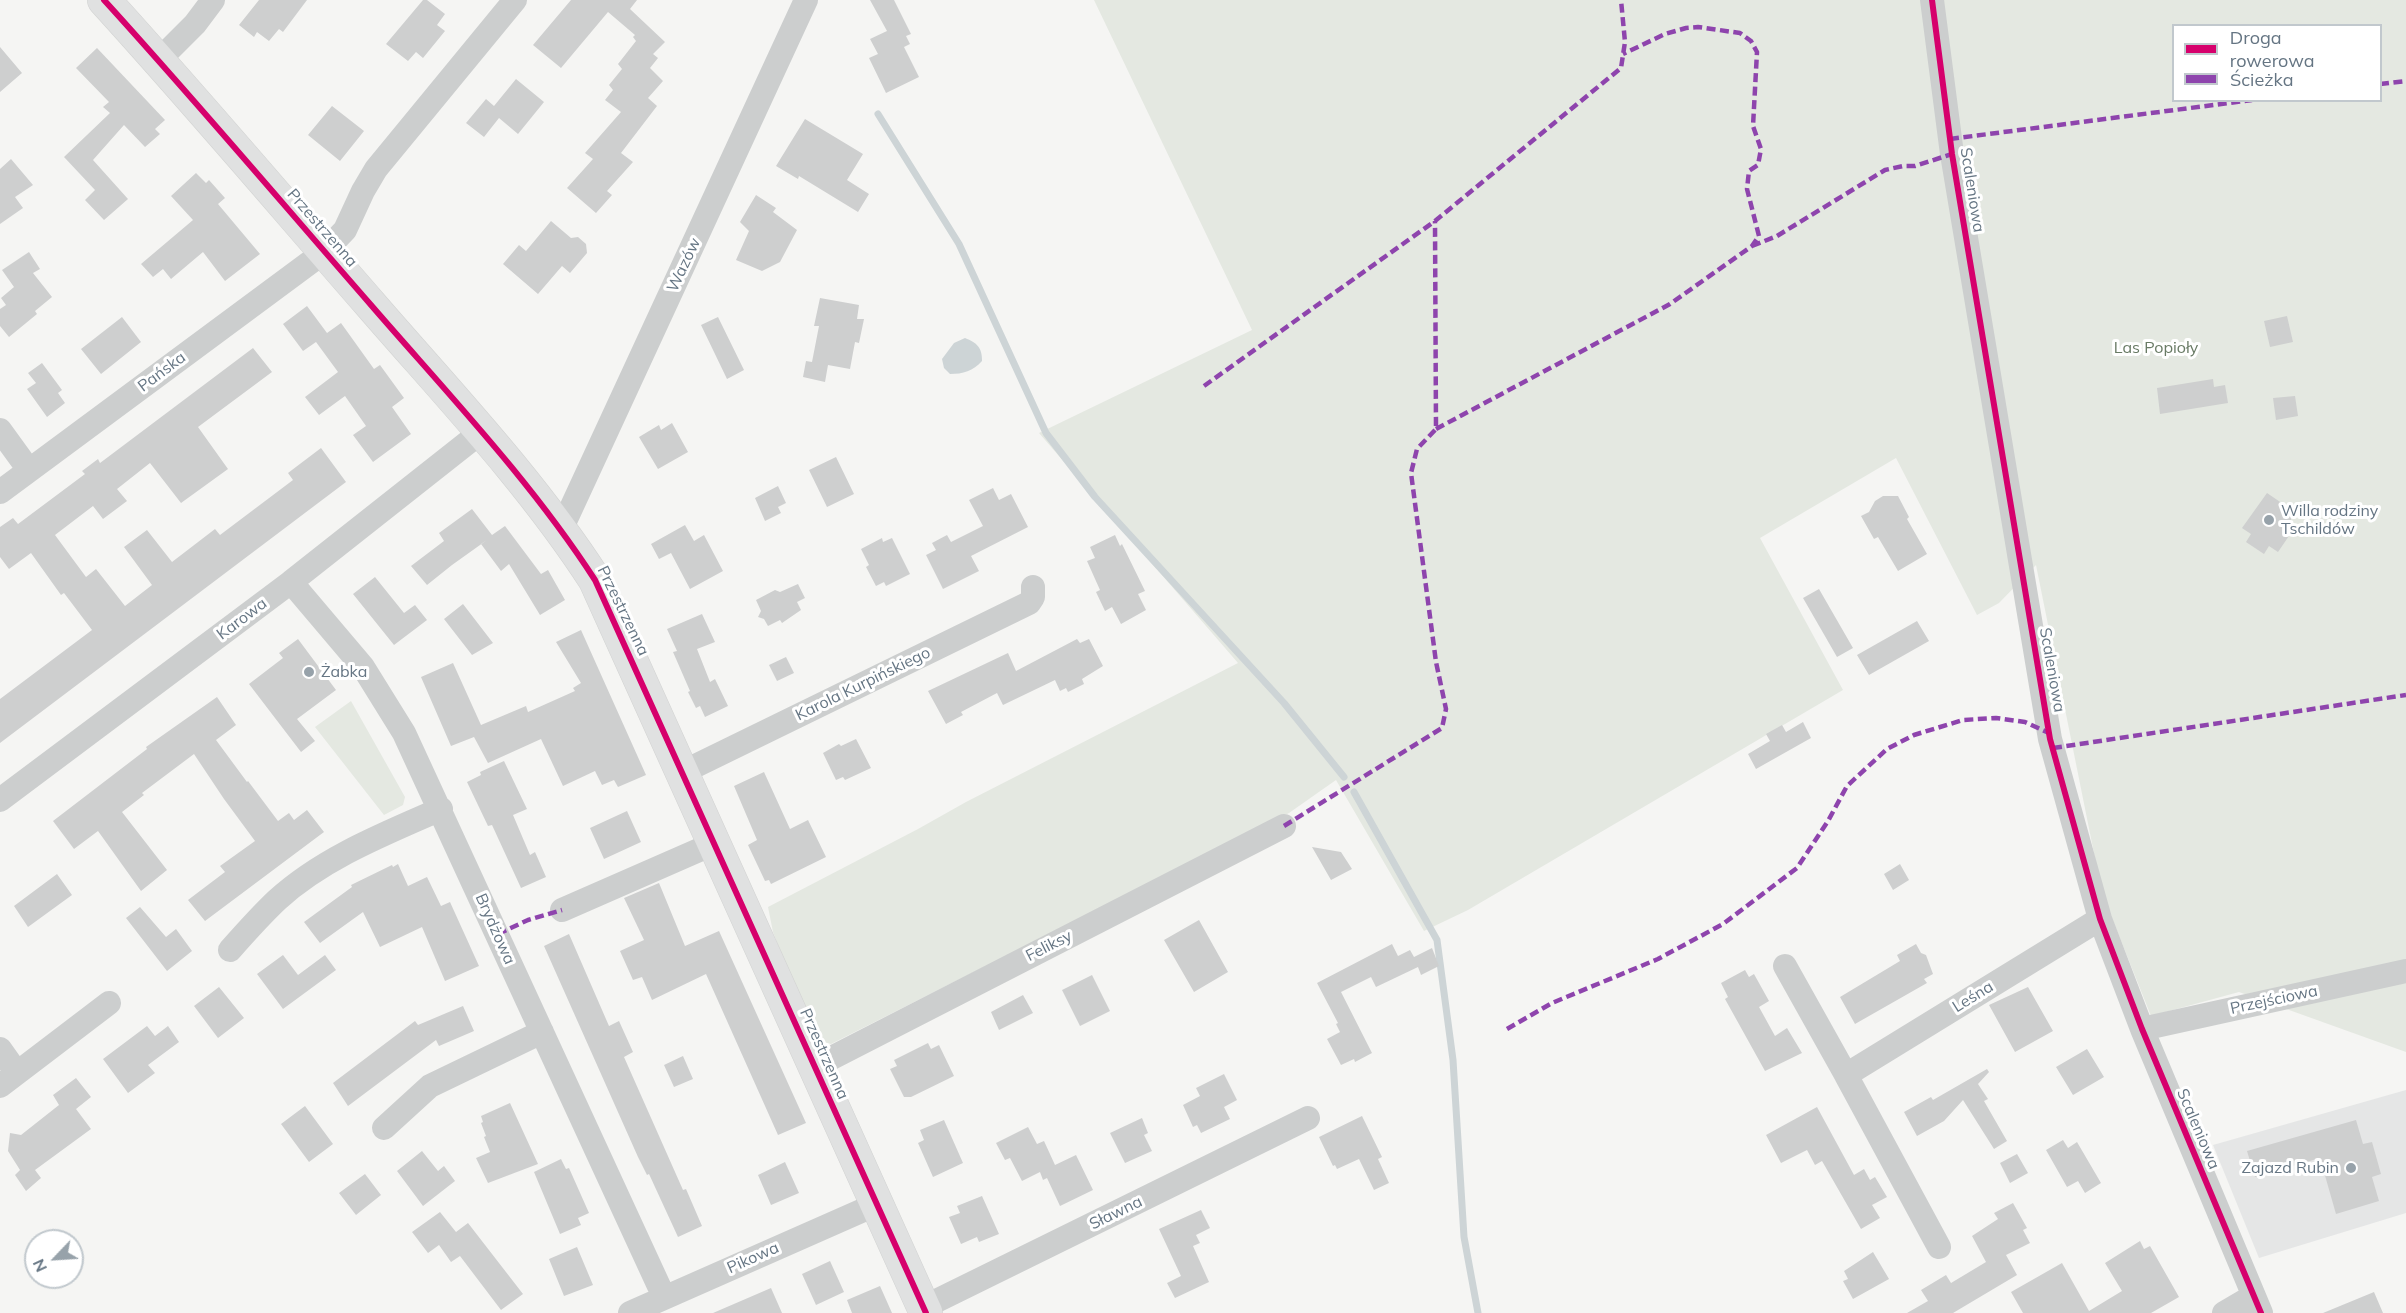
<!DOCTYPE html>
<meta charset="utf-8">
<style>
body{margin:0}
#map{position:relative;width:2406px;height:1313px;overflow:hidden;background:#f5f5f3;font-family:Mulish,sans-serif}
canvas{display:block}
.legend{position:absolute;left:2172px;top:24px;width:210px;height:78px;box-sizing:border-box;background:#fff;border:2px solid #c1c8cd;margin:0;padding:8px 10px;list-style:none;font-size:18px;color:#657583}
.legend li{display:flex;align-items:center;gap:12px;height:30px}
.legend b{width:30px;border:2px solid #c1c8cd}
.north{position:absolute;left:24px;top:1229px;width:60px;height:60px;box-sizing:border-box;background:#fff;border:2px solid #c1c8cd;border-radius:50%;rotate:245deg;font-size:16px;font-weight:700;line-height:24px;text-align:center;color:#657583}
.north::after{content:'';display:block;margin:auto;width:21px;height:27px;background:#97a2aa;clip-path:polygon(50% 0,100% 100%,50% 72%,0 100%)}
</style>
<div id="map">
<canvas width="2406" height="1313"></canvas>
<ul class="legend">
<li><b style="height:8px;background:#d6006c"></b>Droga rowerowa</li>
<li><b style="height:8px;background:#8e44ad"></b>Ścieżka</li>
</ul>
<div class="north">N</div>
</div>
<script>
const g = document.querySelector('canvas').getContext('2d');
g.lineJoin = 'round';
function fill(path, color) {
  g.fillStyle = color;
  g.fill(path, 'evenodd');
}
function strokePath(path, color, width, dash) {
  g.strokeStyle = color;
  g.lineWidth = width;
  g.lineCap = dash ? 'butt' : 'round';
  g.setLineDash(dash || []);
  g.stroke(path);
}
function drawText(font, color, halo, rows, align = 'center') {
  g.font = font + ' Mulish,sans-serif';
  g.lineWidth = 6;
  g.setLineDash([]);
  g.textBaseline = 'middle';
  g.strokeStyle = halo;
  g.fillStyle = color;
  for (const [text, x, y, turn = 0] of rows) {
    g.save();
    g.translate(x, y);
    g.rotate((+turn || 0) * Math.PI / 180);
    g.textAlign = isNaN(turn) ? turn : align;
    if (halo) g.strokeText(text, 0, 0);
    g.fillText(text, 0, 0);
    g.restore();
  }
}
const built = new Path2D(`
 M2406 1090V1213L2259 1258 2213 1145Z`);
const green = new Path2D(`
 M1094 0H2406V1052L2239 992 2151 1016 2102 893 2036 565 1999 603 1977 615 1896 458 1760 538 1843 690 1468 910 1424 931 1336 780 1289 813 831 1044 814 1039 773 932 768 907 918 829 966 802 1238 663 1039 433 1252 330ZM2174 26H2380V100H2174Z
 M351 701 405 797 403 805 384 815 315 727Z`);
const water = new Path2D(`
 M965 338C977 343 982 347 982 361 973 371 963 374 950 374L944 368 942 359 954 343Z`);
const stream = new Path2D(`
 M878 114 959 244 1046 433 1095 497 1284 703 1344 777
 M1354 792 1437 940 1453 1060 1464 1237 1478 1313`);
const building = new Path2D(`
 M259 0H307L283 32 279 29 269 41 257 32 254 37 239 25Z
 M423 0H427L445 14 437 25 445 31 423 58 416 52 408 61 386 44Z
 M571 0H637L630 9 665 42 653 54 658 58 650 68 663 81 648 98 657 106 621 153 633 162 607 191 612 195 596 213 567 188 593 159 585 153 621 112 605 100 613 90 609 85 622 69 618 64 636 41 633 37 635 35 608 12 561 68 533 45Z
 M870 0H894L911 34 906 36 910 44 904 47 919 77 886 93 869 58 878 54 870 39 887 31Z
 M0 47 22 73 0 92Z
 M97 48 165 120 155 129 160 134 145 147 124 125 93 160 128 199 104 220 85 200 95 190 64 157 110 113 103 107 109 102 76 68Z
 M516 79 544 102 518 134 499 118 484 137 466 123 486 99 494 106Z
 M332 106 364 131 340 161 308 135Z
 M805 119 863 154 847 180 869 194 858 212 799 176 798 179 776 166Z
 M11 159 33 185 15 197 23 208 0 224V169Z
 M196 173 206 183 209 180 225 198 218 204 260 254 225 281 203 252 171 279 163 269 153 277 141 264 193 220 171 196Z
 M756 195 776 208 773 212 797 230 780 262 762 271 736 260 749 231 740 222Z
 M551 221 571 238 578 237 586 244 587 253 570 273 562 266 538 294 503 264 519 245 526 251Z
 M29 252 40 269 33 273 52 297 35 311 37 314 9 337 0 326V309L6 305 1 298 14 287 2 270Z
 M820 298 859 305 857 319H864L859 343 855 342 850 369 828 365 825 382 803 377 806 361 812 362 819 326H814Z
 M307 306 327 333 341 323 374 369 380 365 404 398 392 407 411 434 373 462 353 435 366 426 345 396 319 415 305 397 338 372 316 342 303 351 283 324Z
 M2287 316 2293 342 2270 347 2264 321Z
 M122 317 141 342 101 374 81 349Z
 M718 317 744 370 727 379 701 325Z
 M253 348 272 372 198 427 228 469 181 503 150 463 117 489 127 501 103 519 93 506 55 535 86 577 96 569 125 606 152 585 124 547 147 530 172 562 215 529 220 535 293 480 288 473 321 448 346 482 0 743V699L92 630 64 593 61 595 31 553 9 569 0 557V527L13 518 18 524 85 474 82 471 98 459 100 463 112 454Z
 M42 363 62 390 58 393 65 403 47 417 27 389 36 383 28 373Z
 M2213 379 2214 387 2225 385 2228 403 2160 414 2157 388Z
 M2295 396 2298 416 2276 420 2273 398Z
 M672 423 688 452 658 469 639 437 659 425 661 430Z
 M836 457 854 494 827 507 809 470Z
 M778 486 786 503 778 507 781 513 765 521 755 498Z
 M993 488 999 500 1011 494 1028 527 971 556 979 571 943 589 926 555 936 550 932 543 947 535 951 542 983 526 969 500Z
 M2267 493 2289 508 2293 530 2278 552 2269 546 2264 554 2246 542 2251 534 2242 528Z
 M1883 496H1898L1909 517 1907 519 1927 554 1898 571 1878 537 1874 539 1861 516 1869 512 1875 501Z
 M472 509 492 535 505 526 541 574 548 570 565 600 540 615 509 564 501 571 481 544 487 540 452 565 427 585 411 566 444 541 439 533Z
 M685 525 694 541 704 535 723 571 690 589 671 553 659 559 651 544Z
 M1115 535 1120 546 1122 544 1145 591 1138 594 1146 610 1121 624 1112 607 1105 611 1096 592 1100 590 1087 561 1095 558 1090 547Z
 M882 538 883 542 892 538 910 574 886 586 884 582 876 586 866 567 869 565 861 549Z
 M375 577 404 613 415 605 427 620 394 645 353 594Z
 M798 584 805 598 797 602 801 610 782 623 780 620 768 626 764 619 758 617 761 611 756 600 775 590 780 592Z
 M1819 589 1853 648 1837 657 1803 598Z
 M463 604 493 643 472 655 444 619Z
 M702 614 715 642 697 649 710 682 715 679 728 706 705 717 700 706 696 708 688 692 690 691 673 652 677 651 667 629Z
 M1917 621 1929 641 1869 675 1857 655Z
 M581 630 646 775 618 787 614 780 602 785 595 771 563 786 541 739 488 763 474 737 451 746 421 677 453 663 481 725 526 706 528 712 575 691 573 688 581 683 556 642Z
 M298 639 336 690 297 719 315 741 301 752 249 684 283 658 279 653Z
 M1077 639 1080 643 1089 639 1103 666 1082 679 1084 684 1068 692 1066 688 1060 691 1055 680 1003 705 997 693 961 712 963 715 946 724 928 691 1008 653 1016 671Z
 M786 657 794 673 777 681 769 665Z
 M217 697 236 725 216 740 247 782 248 781 278 821 289 813 294 820 307 810 324 832 205 921 188 900 225 872 220 866 255 841 224 799 194 754 142 793 144 795 122 812 167 870 141 891 98 831 74 849 53 821 147 749 146 747Z
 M1803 722 1811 738 1756 769 1748 754 1770 741 1766 734 1782 725 1786 732Z
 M856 739 871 768 845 780 843 777 836 780 823 753 839 744 841 746Z
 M504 761 527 809 513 815 530 855 535 852 546 877 521 888 492 825 488 826 467 782 481 775 480 772Z
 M764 772 790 829 808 820 826 857 771 884 769 880 765 881 748 845 757 840 734 786Z
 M627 811 641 842 604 859 590 828Z
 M1312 847 1341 852 1352 869 1331 880Z
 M398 864 408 886 427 877 441 906 450 902 479 966 445 981 422 927 380 947 363 912 320 943 304 922 352 887 351 885 392 865 393 867Z
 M1900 864 1909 880 1893 890 1884 874Z
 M57 874 72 895 28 927 14 906Z
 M659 883 685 946 719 931 806 1123 778 1135 706 974 652 1000 642 977 633 980 620 951 644 940 624 898Z
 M140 907 166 937 176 929 192 951 167 971 126 918Z
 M1199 920 1228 972 1194 992 1164 940Z
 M569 934 609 1026 619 1021 633 1052 624 1057 683 1190 686 1189 702 1226 678 1237 649 1174 647 1175 638 1157 544 946Z
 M1392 944 1398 956 1410 950 1414 957 1432 948 1439 966 1421 975 1418 967 1376 987 1371 977 1341 992 1372 1053 1355 1062 1354 1059 1341 1065 1327 1039 1340 1032 1336 1024 1338 1023 1317 983Z
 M1916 944 1921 953 1926 955 1933 974 1924 979 1927 983 1855 1024 1840 997 1900 961 1897 955Z
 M283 955 298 975 325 955 336 970 283 1009 257 974Z
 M1745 970 1749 977 1754 974 1769 1001 1759 1007 1775 1036 1787 1028 1802 1053 1765 1071 1725 999 1728 997 1721 983Z
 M1092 975 1110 1011 1080 1026 1062 990Z
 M219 987 244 1018 218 1038 194 1006Z
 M2028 987 2053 1031 2015 1052 1989 1005Z
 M1023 995 1033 1013 999 1030 991 1012Z
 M463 1006 474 1031 439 1046 436 1040 348 1106 333 1083 415 1021 418 1025Z
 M147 1026 155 1036 168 1026 179 1042 148 1065 155 1073 128 1093 103 1059Z
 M928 1043 931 1049 939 1045 954 1076 911 1097H904L890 1069 897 1066 894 1060Z
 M2087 1049 2104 1077 2073 1095 2056 1067Z
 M683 1056 693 1079 674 1087 664 1065Z
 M1987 1069 1989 1072 1978 1084 1988 1099 1984 1101 2007 1141 1994 1149 1963 1100 1944 1121 1917 1136 1904 1112 1931 1097 1933 1100Z
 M1224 1074 1237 1100 1224 1107 1230 1119 1201 1133 1197 1125 1193 1127 1183 1105 1200 1096 1196 1088Z
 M76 1078 91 1097 76 1109 91 1129 35 1170 41 1178 26 1191 15 1175 20 1170 8 1151 10 1133 21 1135 59 1105 53 1095Z
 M510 1103 538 1164 488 1183 476 1158 490 1152 484 1137 486 1136 481 1123 483 1122 481 1116Z
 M305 1106 333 1144 309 1162 281 1124Z
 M1817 1107 1854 1175 1864 1169 1870 1180 1875 1177 1887 1197 1872 1205 1880 1218 1861 1229 1822 1161 1815 1165 1807 1150 1781 1163 1766 1135Z
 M1362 1116 1382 1157 1378 1159 1389 1183 1374 1190 1359 1159 1337 1169 1335 1165 1333 1166 1319 1137Z
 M1142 1118 1148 1133 1144 1135 1152 1151 1125 1163 1110 1133Z
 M944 1120 963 1163 933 1177 918 1143 924 1140 920 1130Z
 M2356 1120 2363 1144 2372 1142 2381 1174 2372 1177 2379 1201 2336 1214 2320 1158 2255 1177 2247 1151Z
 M1028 1127 1037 1144 1044 1141 1055 1165 1076 1155 1093 1190 1060 1206 1047 1178 1043 1180 1040 1172 1022 1181 1010 1158 1005 1160 996 1143Z
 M2063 1140 2068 1148 2077 1142 2101 1183 2085 1193 2078 1181 2067 1187 2046 1150Z
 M422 1151 438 1171 444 1166 455 1181 423 1206 397 1171Z
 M2017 1154 2028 1173 2010 1183 2000 1163Z
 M561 1159 566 1169 569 1168 589 1213 578 1218 581 1225 560 1234 534 1172Z
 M785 1162 799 1193 771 1205 758 1175Z
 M365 1174 381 1195 356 1215 339 1193Z
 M982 1196 999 1234 979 1242 977 1237 961 1244 949 1217 960 1213 957 1206Z
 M2013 1203 2027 1228 2023 1230 2030 1243 2006 1255 2017 1275 1953 1313H1907L1928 1301 1921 1290 1946 1275 1951 1283 1986 1262 1972 1236 1998 1219 1994 1213Z
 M1201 1210 1210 1228 1196 1235 1200 1243 1193 1246 1209 1282 1175 1298 1167 1283 1181 1276 1159 1229Z
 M440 1212 456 1232 468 1223 523 1294 501 1310 460 1256 451 1262 439 1245 428 1253 412 1232Z
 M2140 1241 2144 1249 2150 1246 2179 1297 2151 1313H2023L2011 1292 2062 1263 2089 1311 2122 1291 2105 1263Z
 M577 1247 593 1285 564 1296 549 1259Z
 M1873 1252 1889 1279 1853 1299 1843 1281 1848 1279 1844 1271Z
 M830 1261 844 1292 816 1305 802 1274Z
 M880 1286 892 1313H852L847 1300Z
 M771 1288 782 1313H713Z
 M2374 1292 2383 1313H2323Z`);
const street = new Path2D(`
 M1932 0 1952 154 2050 739 2100 919 2142 1029 2261 1313
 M159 60 195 24 213 0
 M0 430 29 470
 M0 492 324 252 345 230 363 191 376 169 515 0
 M561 530 806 0
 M291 582 363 667 404 733 664 1297
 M683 772 1029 603 1033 597V587
 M0 800 291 582 481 432
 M562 910 715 843
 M230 950C245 933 260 916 277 900 323 858 384 834 441 809
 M1785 966 1846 1075 2100 919
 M2142 1029 2406 971
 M0 1049 17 1073
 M814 1067 1284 826
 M1846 1075 1939 1247
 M0 1086 109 1003
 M384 1128 430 1086 542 1032
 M924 1307 1308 1118
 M630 1313 877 1204
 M2224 1313 2253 1296`);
const secondary = new Path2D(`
 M104 0C195 100 282 203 371 305 448 394 531 481 595 580L926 1313`);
const quiet = new Path2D(`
 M2380 84 2406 81
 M1950 139 2252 100
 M1752 246 1777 236 1885 170 1903 166H1915L1952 154
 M1204 386 1435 221 1621 68 1625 42 1621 0
 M1436 429 1670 304 1752 246 1759 236 1747 189 1749 171 1758 165 1761 149 1753 126 1757 52 1751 41 1740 33 1698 27 1686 28 1665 34 1623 54
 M2053 748 2406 695
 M1284 826 1442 728 1446 709 1436 662 1411 473 1417 449 1436 429 1435 221
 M498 934 528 920 562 910
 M1507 1029 1552 1003 1658 959 1723 924 1797 868 1828 821 1847 786 1887 749 1914 735 1963 720 1996 718 2025 722 2049 733`);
const cycleway = new Path2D(`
 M104 0C195 100 282 203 371 305 448 394 531 481 595 580L926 1313
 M1932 0 1952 154 2050 739 2100 919 2142 1029 2261 1313`);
const markers = [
 [2269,520,6,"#97a2aa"],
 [309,672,6,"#97a2aa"],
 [2351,1168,6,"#97a2aa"]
];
const streetNames = [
 ["Scaleniowa",1972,190,81],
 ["Przestrzenna",322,228,49],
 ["Wazów",684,265,-65],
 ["Pańska",162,372,-37],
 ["Przestrzenna",623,611,64],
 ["Karowa",242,619,-37],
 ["Scaleniowa",2052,670,80],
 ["Karola Kurpińskiego",863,684,-26],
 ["Brydżowa",495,929,66],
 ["Feliksy",1049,946,-27],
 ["Leśna",1973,997,-32],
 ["Przejściowa",2274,1000,-12],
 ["Przestrzenna",824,1054,66],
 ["Scaleniowa",2198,1129,67],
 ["Sławna",1116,1213,-26],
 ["Pikowa",753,1258,-24]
];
const parkNames = [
 ["Las Popioły",2156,348]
];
const poiNames = [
 ["Willa rodziny",2281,511],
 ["Tschildów",2281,529],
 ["Żabka",321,672],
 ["Zajazd Rubin",2339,1168,"right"]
];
fill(built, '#e5e6e6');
fill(green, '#e4e8e1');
fill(water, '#cdd4d6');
strokePath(stream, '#cdd4d6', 7);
fill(building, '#cecfcf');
strokePath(secondary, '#d2d3d2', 34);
strokePath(street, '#cccece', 24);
strokePath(secondary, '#e0e1e1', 33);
strokePath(quiet, '#8e44ad', 4.5, [9, 4.5]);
strokePath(cycleway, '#d6006c', 6);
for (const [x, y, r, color] of markers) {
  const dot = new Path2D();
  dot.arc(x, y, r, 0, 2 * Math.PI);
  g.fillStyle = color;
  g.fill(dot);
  strokePath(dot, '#fff', 2);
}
drawText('16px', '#657583', '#fff', streetNames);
drawText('16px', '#687a64', '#fff', parkNames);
drawText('16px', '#657583', '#fff', poiNames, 'left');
</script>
